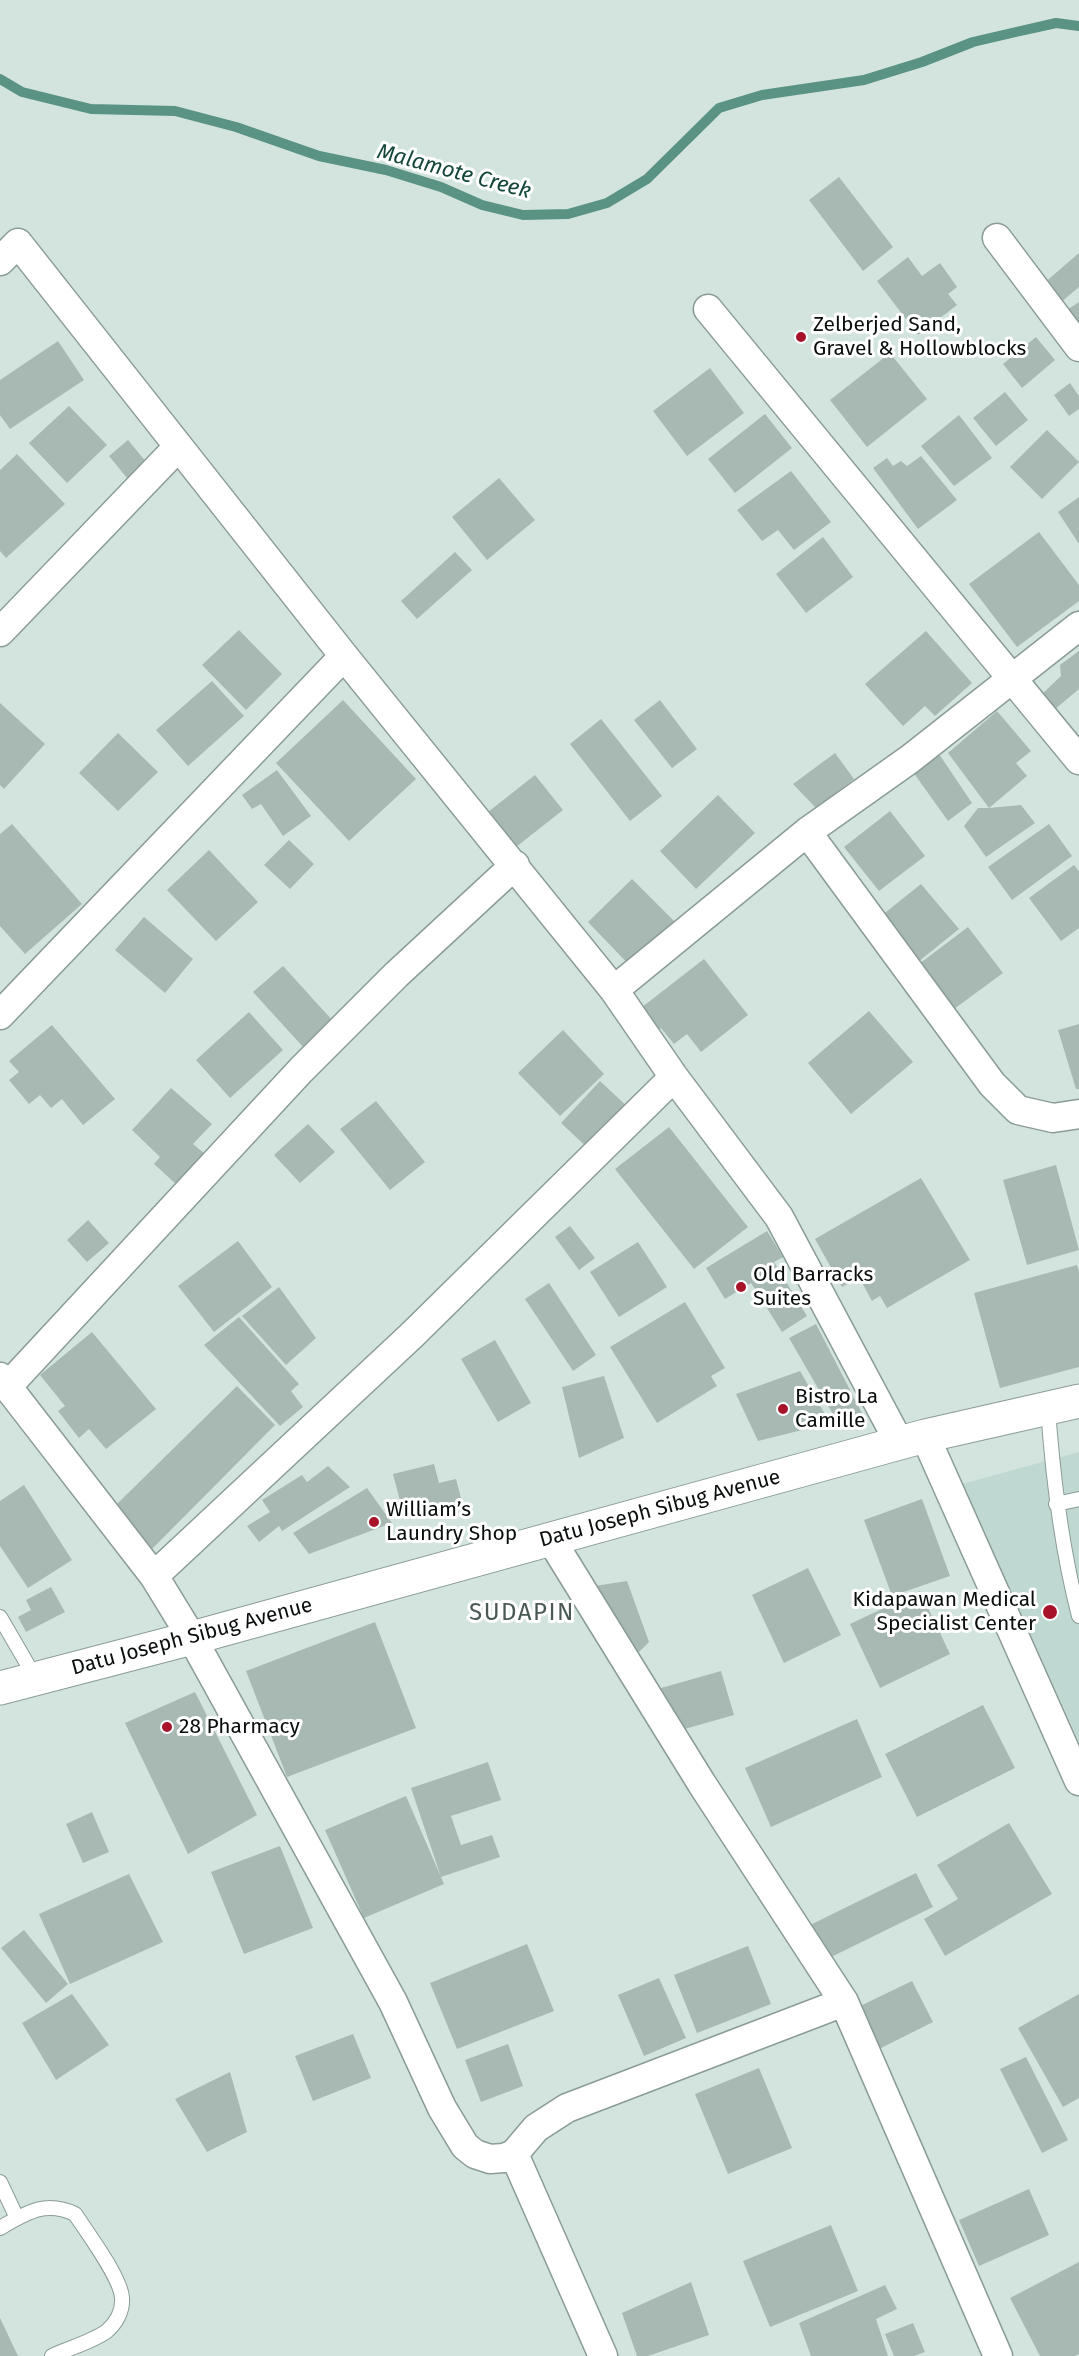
<!DOCTYPE html>
<meta charset="utf-8">
<style>
body{margin:0}
canvas{display:block;background:#d3e4de}
</style>
<canvas width="1079" height="2356"></canvas>
<script>
const g = document.querySelector('canvas').getContext('2d');
g.lineJoin = 'round';
function fill(path, color) {
  g.fillStyle = color;
  g.fill(path, 'evenodd');
}
function strokePath(path, color, width, dash) {
  g.strokeStyle = color;
  g.lineWidth = width;
  g.lineCap = dash ? 'butt' : 'round';
  g.setLineDash(dash || []);
  g.stroke(path);
}
function drawText(font, color, halo, rows, align = 'center') {
  g.font = font + ' "Fira Sans",sans-serif';
  g.lineWidth = 6;
  g.setLineDash([]);
  g.textBaseline = 'middle';
  g.strokeStyle = halo;
  g.fillStyle = color;
  for (const [text, x, y, turn = 0] of rows) {
    g.save();
    g.translate(x, y);
    g.rotate((+turn || 0) * Math.PI / 180);
    g.textAlign = isNaN(turn) ? turn : align;
    if (halo) g.strokeText(text, 0, 0);
    g.fillText(text, 0, 0);
    g.restore();
  }
}
const built = new Path2D(`
 M1079 1452V1741L962 1484Z`);
const stream = new Path2D(`
 M0 79 22 92 91 109 175 111 236 127 319 156 386 170 441 187 482 205 523 215 568 214 607 203 647 179 719 108 762 95 864 80 922 62 973 42 1016 32 1056 23 1079 26`);
const building = new Path2D(`
 M839 177 893 247 863 271 809 200Z
 M1079 253V287L1060 303 1043 284Z
 M908 257 922 276 940 263 957 287 948 294 957 305 918 335 877 281Z
 M1079 302V325L1067 310Z
 M1036 337 1055 360 1022 388 1003 364Z
 M58 341 84 380 10 429 0 415V380Z
 M890 353 927 399 867 447 830 400Z
 M710 368 744 413 687 456 653 411Z
 M1070 383 1079 396V409L1069 416 1054 395Z
 M1005 392 1028 420 996 446 973 418Z
 M69 406 107 445 67 483 29 443Z
 M765 414 792 448 735 493 708 459Z
 M959 415 992 458 954 486 921 446Z
 M1047 430 1079 462 1042 499 1010 467Z
 M128 440 152 469 132 484 109 456Z
 M17 454 65 504 6 558 0 551V470Z
 M921 456 957 500 918 529 873 468 887 458 893 466 901 461 907 466Z
 M791 471 831 522 794 550 778 530 762 541 737 510Z
 M499 478 535 520 487 560 452 517Z
 M1079 497V544L1058 512Z
 M1039 532 1079 585V601L1017 647 969 584Z
 M823 537 853 577 806 613 776 574Z
 M455 552 472 570 417 619 401 601Z
 M239 630 282 674 246 710 202 665Z
 M926 631 972 683 935 716 925 706 903 726 865 684Z
 M1079 651V689L1054 710 1041 695 1061 676 1060 665Z
 M212 681 244 716 188 766 156 730Z
 M343 700 416 779 349 841 276 763Z
 M660 700 697 749 672 768 634 720Z
 M0 703 45 744 4 789 0 785Z
 M997 711 1031 751 1016 763 1027 776 989 808 1021 805 1035 823 986 857 964 826 978 808H989L948 753Z
 M601 719 662 796 630 821 570 744Z
 M118 733 158 772 118 811 79 773Z
 M835 753 854 779 816 808 793 784Z
 M939 754 972 803 948 821 913 772Z
 M277 770 311 816 283 836 261 804 252 809 242 795Z
 M535 775 563 810 516 847 488 812Z
 M718 795 755 833 696 889 660 851Z
 M890 811 925 856 879 891 844 847Z
 M12 824 82 904 25 954 0 926V834Z
 M1049 824 1072 856 1012 900 988 867Z
 M289 840 314 864 290 889 264 865Z
 M209 850 258 902 216 941 167 890Z
 M1074 865 1079 871V928L1061 941 1029 898Z
 M632 879 680 927 634 970 588 922Z
 M921 884 959 929 918 962 881 916Z
 M144 917 193 959 165 993 115 950Z
 M968 927 1003 973 954 1009 919 964Z
 M704 959 748 1015 701 1052 687 1034 674 1044 661 1028 655 1033 637 1011Z
 M283 966 333 1021 304 1048 253 992Z
 M869 1011 913 1062 851 1114 808 1063Z
 M249 1012 283 1050 230 1098 196 1060Z
 M1079 1024V1089H1076L1058 1030Z
 M52 1025 115 1099 83 1125 62 1099 51 1108 40 1095 29 1104 9 1080 19 1072 9 1061Z
 M563 1030 604 1074 560 1116 518 1073Z
 M600 1081 631 1110 592 1152 561 1123Z
 M171 1088 212 1124 193 1144 205 1154 177 1185 154 1164 160 1157 132 1130Z
 M376 1101 425 1162 390 1190 340 1129Z
 M308 1124 335 1152 300 1183 274 1155Z
 M669 1127 748 1227 694 1269 615 1169Z
 M1056 1165 1079 1250 1027 1265 1003 1180Z
 M921 1178 970 1260 887 1308 880 1296 872 1301 859 1277 842 1287 815 1239Z
 M88 1220 109 1243 87 1262 67 1240Z
 M570 1226 595 1258 579 1270 555 1237Z
 M767 1231 783 1257 774 1262 807 1316 782 1332 751 1283 725 1299 706 1268Z
 M238 1241 272 1287 214 1332 178 1286Z
 M638 1242 667 1287 619 1317 590 1272Z
 M1077 1265 1079 1272V1367L1000 1388 974 1293Z
 M549 1283 596 1355 573 1371 525 1299Z
 M279 1287 316 1338 286 1365 242 1316Z
 M685 1302 725 1368 711 1376 717 1386 657 1423 610 1347Z
 M239 1317 299 1384 291 1391 303 1407 280 1426 204 1345Z
 M816 1324 865 1419 838 1423 789 1338Z
 M92 1332 156 1409 106 1449 89 1429 79 1438 58 1411 65 1406 40 1375Z
 M495 1340 531 1403 498 1422 461 1359Z
 M800 1371 830 1423 758 1441 736 1394Z
 M604 1376 624 1438 579 1458 562 1387Z
 M237 1386 275 1425 152 1549 117 1504Z
 M434 1464 439 1483 456 1479 462 1502 404 1516 393 1474Z
 M328 1466 350 1487 282 1531 279 1526 259 1542 247 1526 270 1512 262 1500 302 1475 307 1482Z
 M24 1485 72 1560 28 1588 0 1546V1501Z
 M367 1488 392 1523 309 1554 293 1533Z
 M922 1499 950 1576 892 1596 864 1520Z
 M808 1568 841 1635 784 1663 752 1595Z
 M627 1581 649 1642 631 1660 582 1588Z
 M51 1587 65 1612 26 1632 18 1617 31 1610 26 1600Z
 M920 1591 950 1654 880 1688 850 1624Z
 M375 1622 416 1728 287 1777 246 1671Z
 M721 1671 734 1715 674 1732 661 1688Z
 M195 1692 257 1815 188 1854 125 1723Z
 M983 1705 1015 1768 917 1817 885 1754Z
 M857 1719 882 1777 771 1827 745 1768Z
 M488 1762 501 1800 451 1816 461 1845 492 1835 500 1857 441 1877 411 1788Z
 M406 1796 444 1884 364 1918 325 1830Z
 M92 1812 109 1852 83 1863 66 1824Z
 M1009 1823 1052 1894 945 1956 924 1919 958 1899 937 1865Z
 M280 1846 313 1928 244 1954 211 1872Z
 M916 1873 933 1907 823 1961 806 1927Z
 M129 1874 163 1942 70 1984 39 1914Z
 M24 1930 68 1984 46 2003 1 1948Z
 M527 1944 554 2011 457 2049 430 1983Z
 M748 1946 771 2004 697 2033 674 1975Z
 M659 1978 686 2038 644 2056 618 1995Z
 M912 1981 933 2022 877 2050 856 2008Z
 M72 1994 109 2045 56 2080 22 2023Z
 M1079 1994V2098L1063 2107 1018 2028Z
 M353 2034 371 2078 313 2101 295 2056Z
 M508 2044 523 2086 481 2102 465 2060Z
 M1026 2057 1068 2140 1042 2153 1000 2069Z
 M759 2068 792 2148 728 2174 695 2094Z
 M230 2072 247 2132 207 2152 175 2099Z
 M1029 2189 1049 2235 979 2266 959 2220Z
 M831 2225 858 2291 770 2327 743 2261Z
 M1079 2262V2354L1075 2356H1040L1010 2298Z
 M691 2282 709 2335 648 2356H637L622 2313Z
 M885 2285 897 2309 876 2319 888 2356H811L799 2323Z
 M0 2318 18 2356H0Z
 M913 2323 925 2352 914 2356H894L885 2334Z`);
const service = new Path2D(`
 M1048 1409C1053 1479 1061 1547 1079 1616
 M1056 1504 1079 1499
 M0 1617 36 1679
 M0 2182 17 2218
 M0 2228C26 2213 45 2200 75 2214 87 2232 121 2278 122 2298 123 2311 116 2323 107 2331 92 2342 69 2348 52 2356`);
const minor = new Path2D(`
 M997 238 1079 347
 M0 261 18 243 344 656 614 990 674 1077 779 1217 900 1444
 M708 309 1079 760
 M0 632 178 447
 M807 832 992 1084 1018 1110 1053 1118 1079 1114
 M614 990 807 832 910 759 1079 626
 M0 1015 344 656
 M0 1377 154 1576 192 1638 393 2002 442 2108 465 2146 475 2154 490 2159 504 2158 514 2154 536 2128 567 2108 844 2002
 M7 1387 301 1070 396 975 515 865
 M925 1436 1079 1781
 M550 1538 702 1784 844 2002 998 2356
 M154 1576 412 1335 674 1077
 M514 2154 603 2356`);
const secondary = new Path2D(`
 M0 1688 192 1638 925 1436 1079 1401`);
const markers = [
 [801,337,6,"#a9132a"],
 [741,1287,6,"#a9132a"],
 [783,1409,6,"#a9132a"],
 [374,1522,6,"#a9132a"],
 [1050,1612,8,"#a9132a"],
 [167,1727,6,"#a9132a"]
];
const poiNames = [
 ["Zelberjed Sand,",813,325],
 ["Gravel & Hollowblocks",813,349],
 ["Old Barracks",753,1275],
 ["Suites",753,1299],
 ["Bistro La",795,1397],
 ["Camille",795,1421],
 ["William’s",386,1510],
 ["Laundry Shop",386,1534],
 ["Kidapawan Medical",1036,1600,"right"],
 ["Specialist Center",1036,1624,"right"],
 ["28 Pharmacy",179,1727]
];
const streetNames = [
 ["Datu Joseph Sibug Avenue",660,1509,-15],
 ["Datu Joseph Sibug Avenue",192,1637,-15]
];
const waterNames = [
 ["Malamote Creek",454,172,15]
];
const quarterNames = [
 ["SUDAPIN",522,1613]
];
fill(built, '#bfd8d1');
strokePath(stream, '#5a9383', 10);
fill(building, '#a8b8b3');
strokePath(service, '#8b9b96', 16);
strokePath(minor, '#8b9b96', 31);
strokePath(secondary, '#8b9b96', 35);
strokePath(service, '#fff', 14);
strokePath(minor, '#fff', 28);
strokePath(secondary, '#fff', 33);
for (const [x, y, r, color] of markers) {
  const dot = new Path2D();
  dot.arc(x, y, r, 0, 2 * Math.PI);
  g.fillStyle = color;
  g.fill(dot);
  strokePath(dot, '#fff', 2);
}
drawText('21px', '#090e0c', '#fff', poiNames, 'left');
drawText('21px', '#090e0c', '#fff', streetNames);
drawText('italic 22px', '#14473b', '#fff', waterNames);
g.letterSpacing = '1.5px';
drawText('24px', '#4a5954', '#fff', quarterNames);
g.letterSpacing = '0px';
</script>
